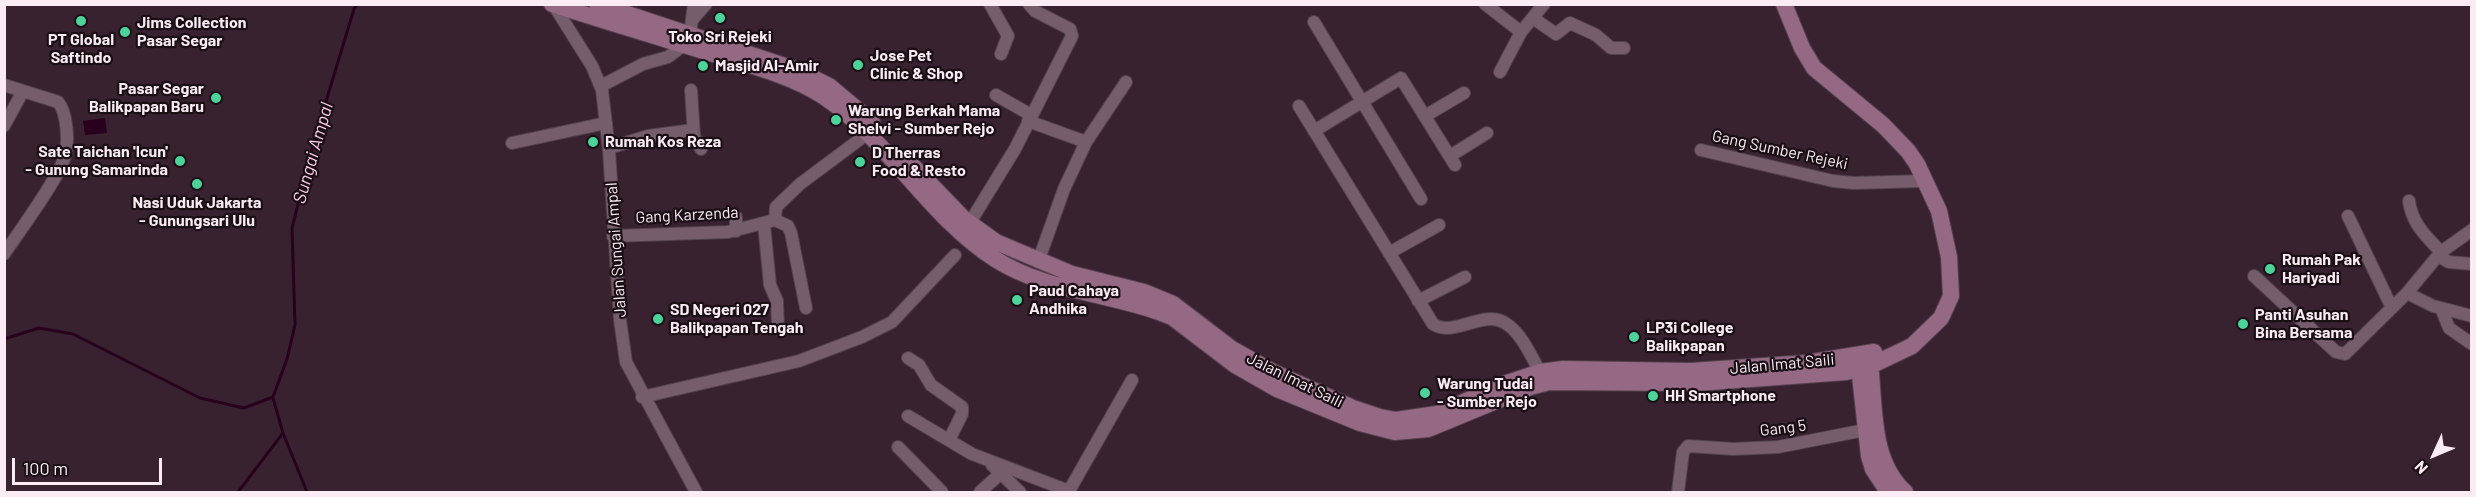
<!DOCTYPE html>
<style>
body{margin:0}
#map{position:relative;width:2476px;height:497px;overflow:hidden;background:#382230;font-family:Barlow,sans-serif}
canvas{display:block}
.frame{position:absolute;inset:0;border:6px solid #faebf4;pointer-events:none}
.north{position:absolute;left:2404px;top:425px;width:60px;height:60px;-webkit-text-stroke:4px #190f15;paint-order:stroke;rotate:226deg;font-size:16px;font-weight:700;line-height:24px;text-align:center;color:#faebf4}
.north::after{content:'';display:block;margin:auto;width:21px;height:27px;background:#faebf4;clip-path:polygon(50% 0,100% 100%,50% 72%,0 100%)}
.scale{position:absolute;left:12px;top:458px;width:150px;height:27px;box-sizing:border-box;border:3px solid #faebf4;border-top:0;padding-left:8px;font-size:18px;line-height:21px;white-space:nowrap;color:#faebf4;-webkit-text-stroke:4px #190f15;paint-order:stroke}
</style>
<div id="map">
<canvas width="2476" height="497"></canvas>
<div class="frame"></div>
<div class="north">N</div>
<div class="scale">100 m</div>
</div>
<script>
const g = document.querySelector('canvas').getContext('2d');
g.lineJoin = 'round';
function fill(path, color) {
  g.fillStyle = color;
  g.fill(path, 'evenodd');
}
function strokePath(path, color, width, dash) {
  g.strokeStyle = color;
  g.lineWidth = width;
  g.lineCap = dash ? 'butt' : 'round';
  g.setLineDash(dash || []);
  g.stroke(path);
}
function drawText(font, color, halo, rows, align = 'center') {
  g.font = font + ' Barlow,sans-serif';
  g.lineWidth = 4.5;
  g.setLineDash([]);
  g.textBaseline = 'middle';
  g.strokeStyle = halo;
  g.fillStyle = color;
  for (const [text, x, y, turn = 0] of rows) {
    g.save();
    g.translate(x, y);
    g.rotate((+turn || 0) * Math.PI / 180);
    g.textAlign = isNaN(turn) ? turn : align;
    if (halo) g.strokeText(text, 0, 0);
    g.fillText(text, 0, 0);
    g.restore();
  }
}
const water = new Path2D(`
 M105 118 107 133 85 135 83 121Z`);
const stream = new Path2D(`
 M4 339 39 328 73 334 200 398 244 408 273 397 287 359 295 325 292 228 314 141 354 9 358 4
 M273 398 283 433 307 492
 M238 492 283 433`);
const street = new Path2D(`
 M553 4 592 66 602 90 609 150 620 320 626 362 696 492
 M990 4 1008 36 1001 54
 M1485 4 1521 32
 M1533 18 1556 34 1570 23 1596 35 1611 48H1624
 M693 19 706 4
 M1314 22 1421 199
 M689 42 694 4
 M1500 72 1521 32 1544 4
 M4 85 58 102C67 112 69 142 65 156 59 178 19 232 4 254
 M601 86 643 64 668 57 684 45
 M691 90 694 136 701 149
 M996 95 1031 115
 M1299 106 1433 324C1454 338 1483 309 1505 323 1521 332 1531 356 1540 372
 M1425 116 1464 93
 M1028 121 1086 142 1064 189 1038 262
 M4 126 23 91
 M1314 131 1401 78 1455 165
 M1086 142 1126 82
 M512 143 606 123
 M609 148 648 136 693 130
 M1701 150 1833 181 1854 183 1924 181
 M1450 156 1487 133
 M2409 201C2412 224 2426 236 2441 252
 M2348 216 2392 308
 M736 217V231
 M775 220 776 207 800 184 867 134
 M775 220 788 226 791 233 806 308
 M764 224 770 285 777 301 778 329
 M969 224 1015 149 1072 36 1070 29 1035 11 1029 4
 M613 236 728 232 775 220
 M1389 253 1439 225
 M2438 256 2449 262 2472 264
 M2254 276 2336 352 2345 354 2407 293 2441 252 2472 230
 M2407 293 2433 306 2472 316
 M1418 301 1465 277
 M2441 308 2449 328 2472 344
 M908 358 919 365 931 385 962 407V414L949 440
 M642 397 799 361 862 337 892 322 955 255
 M908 416 972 454 1069 491 1132 380
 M898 447 942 492
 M992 465 1020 492
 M980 492 1000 474
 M1678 492 1683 452 1688 446 1733 449 1778 447 1865 430`);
const secondary = new Path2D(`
 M552 4C607 22 662 38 717 55 753 66 792 76 823 96 889 140 928 216 995 259 1043 290 1106 293 1159 312L1172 317 1235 365 1277 389 1360 423 1395 432 1428 429 1530 387 1549 382 1697 383 1846 372 1870 366 1912 346 1941 318 1951 296 1949 257 1939 211 1917 164 1908 151 1883 125 1814 68 1802 48 1784 4
 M597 4 797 70 829 86 872 122
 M908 161 964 219 996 242 1072 274 1144 292 1173 304 1232 349 1273 372 1353 408 1380 417 1396 420 1437 414 1504 384 1540 372 1563 369 1691 371 1807 363 1874 352
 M1869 356C1876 401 1868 458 1905 492
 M1858 358 1869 456 1873 469 1888 492`);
const markers = [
 [720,18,6,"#4cd39a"],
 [81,21,6,"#4cd39a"],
 [125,32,6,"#4cd39a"],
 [858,65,6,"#4cd39a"],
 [703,66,6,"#4cd39a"],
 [216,98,6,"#4cd39a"],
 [836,120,6,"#4cd39a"],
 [593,142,6,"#4cd39a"],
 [180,161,6,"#4cd39a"],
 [860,162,6,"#4cd39a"],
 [197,184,6,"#4cd39a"],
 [2270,269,6,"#4cd39a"],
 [1017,300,6,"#4cd39a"],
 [658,319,6,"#4cd39a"],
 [2243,324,6,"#4cd39a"],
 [1634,337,6,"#4cd39a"],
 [1425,393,6,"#4cd39a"],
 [1653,396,6,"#4cd39a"]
];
const poiNames = [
 ["Jims Collection",137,23],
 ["Pasar Segar",137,41],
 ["Toko Sri Rejeki",720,37,"center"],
 ["PT Global",81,40,"center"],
 ["Saftindo",81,58,"center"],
 ["Jose Pet",870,56],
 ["Clinic & Shop",870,74],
 ["Masjid Al-Amir",715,66],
 ["Pasar Segar",204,89,"right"],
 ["Balikpapan Baru",204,107,"right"],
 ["Warung Berkah Mama",848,111],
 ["Shelvi - Sumber Rejo",848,129],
 ["Rumah Kos Reza",605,142],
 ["Sate Taichan 'Icun'",168,152,"right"],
 ["- Gunung Samarinda",168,170,"right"],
 ["D Therras",872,153],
 ["Food & Resto",872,171],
 ["Nasi Uduk Jakarta",197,203,"center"],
 ["- Gunungsari Ulu",197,221,"center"],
 ["Rumah Pak",2282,260],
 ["Hariyadi",2282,278],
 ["Paud Cahaya",1029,291],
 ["Andhika",1029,309],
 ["SD Negeri 027",670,310],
 ["Balikpapan Tengah",670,328],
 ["Panti Asuhan",2255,315],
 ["Bina Bersama",2255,333],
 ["LP3i College",1646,328],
 ["Balikpapan",1646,346],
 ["Warung Tudai",1437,384],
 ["- Sumber Rejo",1437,402],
 ["HH Smartphone",1665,396]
];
const streetNames = [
 ["Gang Sumber Rejeki",1780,150,12],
 ["Gang Karzenda",687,215,-3],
 ["Jalan Sungai Ampal",616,250,-94],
 ["Jalan Imat Saili",1782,364,-5],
 ["Jalan Imat Saili",1295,380,26],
 ["Gang 5",1783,428,-7]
];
const waterNames = [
 ["Sungai Ampal",313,153,-74]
];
fill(water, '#2a001f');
strokePath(stream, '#2a001f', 3);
strokePath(street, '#53414d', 14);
strokePath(secondary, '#53414d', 18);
strokePath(street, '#755d6b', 12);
strokePath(secondary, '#956884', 16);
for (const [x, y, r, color] of markers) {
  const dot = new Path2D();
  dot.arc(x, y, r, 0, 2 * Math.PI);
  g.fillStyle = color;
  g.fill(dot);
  strokePath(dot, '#190f15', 2);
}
drawText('bold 16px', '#faebf4', '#190f15', poiNames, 'left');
drawText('16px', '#faebf4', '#190f15', streetNames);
drawText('italic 18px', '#feccea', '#190f15', waterNames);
</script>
